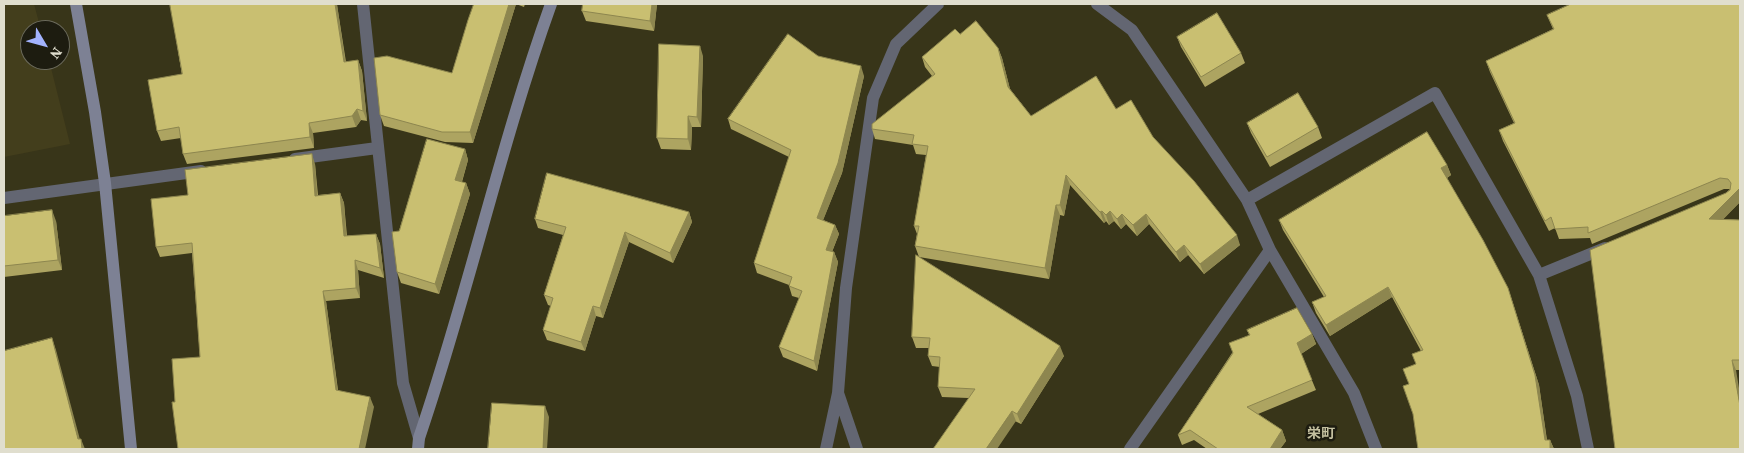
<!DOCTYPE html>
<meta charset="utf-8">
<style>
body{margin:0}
#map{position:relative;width:1744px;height:453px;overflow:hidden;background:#383519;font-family:"Source Serif 4",serif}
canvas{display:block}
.frame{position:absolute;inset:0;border:5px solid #e0dece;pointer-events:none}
.north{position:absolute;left:20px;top:20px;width:50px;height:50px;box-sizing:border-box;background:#1d1c10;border:1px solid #6b6a5c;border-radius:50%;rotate:127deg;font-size:14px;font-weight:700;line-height:20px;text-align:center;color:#e0dece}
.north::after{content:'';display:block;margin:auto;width:18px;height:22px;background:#a2b2fd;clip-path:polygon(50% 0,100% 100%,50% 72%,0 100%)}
</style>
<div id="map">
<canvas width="1744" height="453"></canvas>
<div class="frame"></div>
<div class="north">N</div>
</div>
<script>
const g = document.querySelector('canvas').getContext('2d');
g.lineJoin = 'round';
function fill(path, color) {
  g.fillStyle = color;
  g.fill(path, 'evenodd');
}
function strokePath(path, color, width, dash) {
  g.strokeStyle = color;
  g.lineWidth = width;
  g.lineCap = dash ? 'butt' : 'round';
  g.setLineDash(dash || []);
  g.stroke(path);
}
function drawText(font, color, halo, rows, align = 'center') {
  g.font = font + ' "Source Serif 4","Noto Sans JP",serif';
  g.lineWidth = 5;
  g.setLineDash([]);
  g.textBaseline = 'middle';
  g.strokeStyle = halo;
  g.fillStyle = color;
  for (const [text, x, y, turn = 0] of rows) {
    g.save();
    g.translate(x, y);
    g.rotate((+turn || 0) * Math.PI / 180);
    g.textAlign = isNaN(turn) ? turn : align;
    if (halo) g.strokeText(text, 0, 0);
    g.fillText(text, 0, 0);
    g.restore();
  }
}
const built = new Path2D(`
 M4 4H34L41 30H30V60H49L70 144 4 157Z`);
const street = new Path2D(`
 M363 4 403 383 419 438
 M1097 4 1132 30 1247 200 1270 250 1354 393 1376 449
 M295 159 377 148
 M4 198 201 171
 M1247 200 1435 93 1539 275 1577 396 1588 449
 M1539 275 1605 248
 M826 449 838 393
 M857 449 838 393 846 288 873 98 896 44 938 4
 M1130 449 1270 250`);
const secondary = new Path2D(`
 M76 4 95 112 105 183 131 449
 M418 449 419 438C468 295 500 146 551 4`);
const wall = new Path2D(`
 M170 4H342L337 5 346 62 358 60 362 71 367 121 361 120 356 127 313 133 314 148 187 164 183 154 181 138 161 141 157 131 182 74Z
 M474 4H525L524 7 516 4 473 143 445 142 384 126 380 115 452 73Z
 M583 4H657L654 31 586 21 582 11Z
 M1740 4V202L1723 219 1740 220V370H1736L1615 449 1726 193 1730 189H1724L1592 244 1590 238 1559 239 1555 228 1549 231 1503 141 1499 130 1514 123 1490 72 1486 61 1553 29 1547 15Z
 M960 34 998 48 1002 58 1010 89 1031 116 1116 109 1153 137 1240 245 1204 274 1188 255 1180 262 1149 224 1137 236 1126 224 1121 229 1114 221 1109 225 1106 221 1104 223 1070 185 1064 216 1060 215 1049 279 919 257 915 246 917 234 914 226 926 155 916 154 913 145 875 139 872 129 932 76 925 67 922 57Z
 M1177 37 1241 53 1245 63 1205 87 1181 47Z
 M703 56 701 127H692L691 150 661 149 657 138Z
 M818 56 864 76 842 173 823 220 835 225 839 234 832 252H834L838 262 817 371 783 357 779 347 799 298 792 296 789 286V285L757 273 754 263 789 157 731 129 728 119Z
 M1247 123 1318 127 1322 138 1270 167 1251 133Z
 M465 149 468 160 462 182 466 183 470 194 439 294 401 283 397 272 399 231Z
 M315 164 318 195 340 193 344 203 347 236 376 234 380 244 384 278 358 270 360 298 326 301 338 390 374 407 175 402 200 357 192 253 160 257 156 247 188 195Z
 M1447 165 1451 175 1447 178 1508 288 1539 385 1547 440H1550L1554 449H1418L1409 384 1421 351 1392 297 1330 336 1316 313 1312 302 1324 297 1283 230 1279 220Z
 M689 212 692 222 673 263 629 242 603 318 596 316 585 351 547 340 543 330 551 306 548 305 544 295 563 235 538 228 535 219Z
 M4 216 56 221 62 270 4 277Z
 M916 255 1064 356 1021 424 968 398 942 397 938 387 940 367 932 366 928 356 929 348H916L912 337Z
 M1247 330 1312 334 1316 344 1301 354 1316 390 1258 414 1282 430 1286 441 1280 449H1207L1194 440 1182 445 1178 435 1232 353 1249 335Z`);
const shadedWall = new Path2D(`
 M335 4H337L347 73 344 62Z
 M509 4H516L473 143 470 132Z
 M652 4H657L654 31 650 21Z
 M700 46 703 56 701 127 697 117Z
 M998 48 1002 58 1012 97 1008 87Z
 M358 60 362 71 367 121 363 111Z
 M861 66 864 76 842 173 820 228 817 218Z
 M357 109 361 120 356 127 352 116Z
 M688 116 692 127 691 150 688 139Z
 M309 123 313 133 314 148 310 137Z
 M465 149 468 160 459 191 455 180Z
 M312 154 315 164 318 206 315 196Z
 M1447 165 1451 175 1445 179 1441 168Z
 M1066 175 1070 185 1064 216 1060 205Z
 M466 183 470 194 439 294 435 284Z
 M1740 188V202L1713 230 1709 219Z
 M340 193 344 203 347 246 344 236Z
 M1056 205 1060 215 1049 279 1045 268Z
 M52 210 56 221 62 270 58 260Z
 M1102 211 1106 221 1104 223 1100 212Z
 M1110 211 1114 221 1109 225 1106 215Z
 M689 212 692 222 673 263 670 253Z
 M1122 214 1126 224 1121 229 1117 219Z
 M1146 214 1149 224 1137 236 1133 225Z
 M835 225 839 234 829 259 826 250Z
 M625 232 629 242 603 318 600 308Z
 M376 234 380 244 384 278 380 268Z
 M1237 235 1240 245 1204 274 1200 264Z
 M1184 245 1188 255 1180 262 1176 252Z
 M834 252 838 262 817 371 814 361Z
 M355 260 358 270 360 298 356 288Z
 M1388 287 1392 297 1330 336 1326 325Z
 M1508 288 1539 385 1548 449 1545 440Z
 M323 291 326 301 339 400 336 390Z
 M593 306 596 316 585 351 581 342Z
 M1312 334 1316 344 1301 354 1297 343Z
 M52 338 56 350 82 447 81 439 85 449H82L78 439Z
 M1060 346 1064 356 1021 424 1017 414Z
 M1732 360 1736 370 1740 394V406Z
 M370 397 374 407 365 449H359Z
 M545 406 549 417 547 449H543Z
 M1012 411 1016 421 997 449H986Z
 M1282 430 1286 441 1280 449H1270Z
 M1550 440 1554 449H1550Z`);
const building = new Path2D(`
 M170 4H335L344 62 358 60 363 111 357 109 352 116 309 123 310 137 183 154 179 127 157 131 148 80 182 74Z
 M474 4H509L470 132H442L380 115 374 58 387 56 452 73 468 20Z
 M583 4H652L650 21 582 11Z
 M1571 4H1740V188L1709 219 1740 220V360H1732L1740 406V449H1615L1590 250 1726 193 1730 190 1731 183 1728 179 1720 178 1588 233V227L1555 229 1551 217 1545 221 1499 130 1515 123 1486 61 1554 29 1547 15Z
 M1217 13 1241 53 1201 77 1177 37Z
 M976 21 998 48 1008 87 1031 116 1096 76 1116 109 1131 100 1153 137 1194 181 1237 235 1200 264 1184 245 1176 252 1146 214 1133 225 1122 214 1117 219 1110 211 1106 215 1102 211 1100 212 1066 175 1060 205H1056L1045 268 915 246 919 226H914L928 146 912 144 914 135 872 129V124L935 74 922 57 955 29 960 34Z
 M788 34 818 56 861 66 838 163 817 218 835 225 826 250 834 252 814 361 779 347 802 291 789 286 792 277 754 263 791 150 728 119Z
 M659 44 700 46 697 117 688 116V139L657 138Z
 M1298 93 1318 127 1267 157 1247 123Z
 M1427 132 1447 165 1441 168 1483 240 1508 288 1535 375 1545 440H1550V449H1418L1413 414 1403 386 1409 384 1403 369 1416 364 1412 354 1423 350 1388 287 1326 325 1312 302 1326 296 1279 220Z
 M427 139 465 149 455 180 466 183 435 284 397 272 392 232 399 231Z
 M312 154 315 196 340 193 344 236 376 234 380 268 355 260 356 288 323 291 336 390 370 397 359 449H178L172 402H175L172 359 200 357 192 243 156 247 151 199 188 195 185 170Z
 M547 173 689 212 670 253 625 232 600 308 593 306 581 342 543 330 553 298 544 295 566 227 535 219Z
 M52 210 58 260 4 266V216Z
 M916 255 1060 346 1017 414 1012 411 986 449H933L975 389 938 387 940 357 928 356 930 338 912 337Z
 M1297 308 1312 334 1297 343 1312 380 1247 407 1282 430 1270 449H1218L1190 430 1178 435 1233 353 1229 343 1250 335 1247 330Z
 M52 338 78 439H81L82 449H4V351Z
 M492 403 545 406 543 449H488Z`);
const neighbourhoodNames = [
 ["栄町",1321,434]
];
fill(built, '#433e1c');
strokePath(street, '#636672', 12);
strokePath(secondary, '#7d8194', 12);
fill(wall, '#ada461');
fill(shadedWall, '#8d864f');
fill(building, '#c9bf71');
strokePath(building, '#8d864f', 1);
drawText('bold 14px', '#c4c0a0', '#1d1c10', neighbourhoodNames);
</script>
